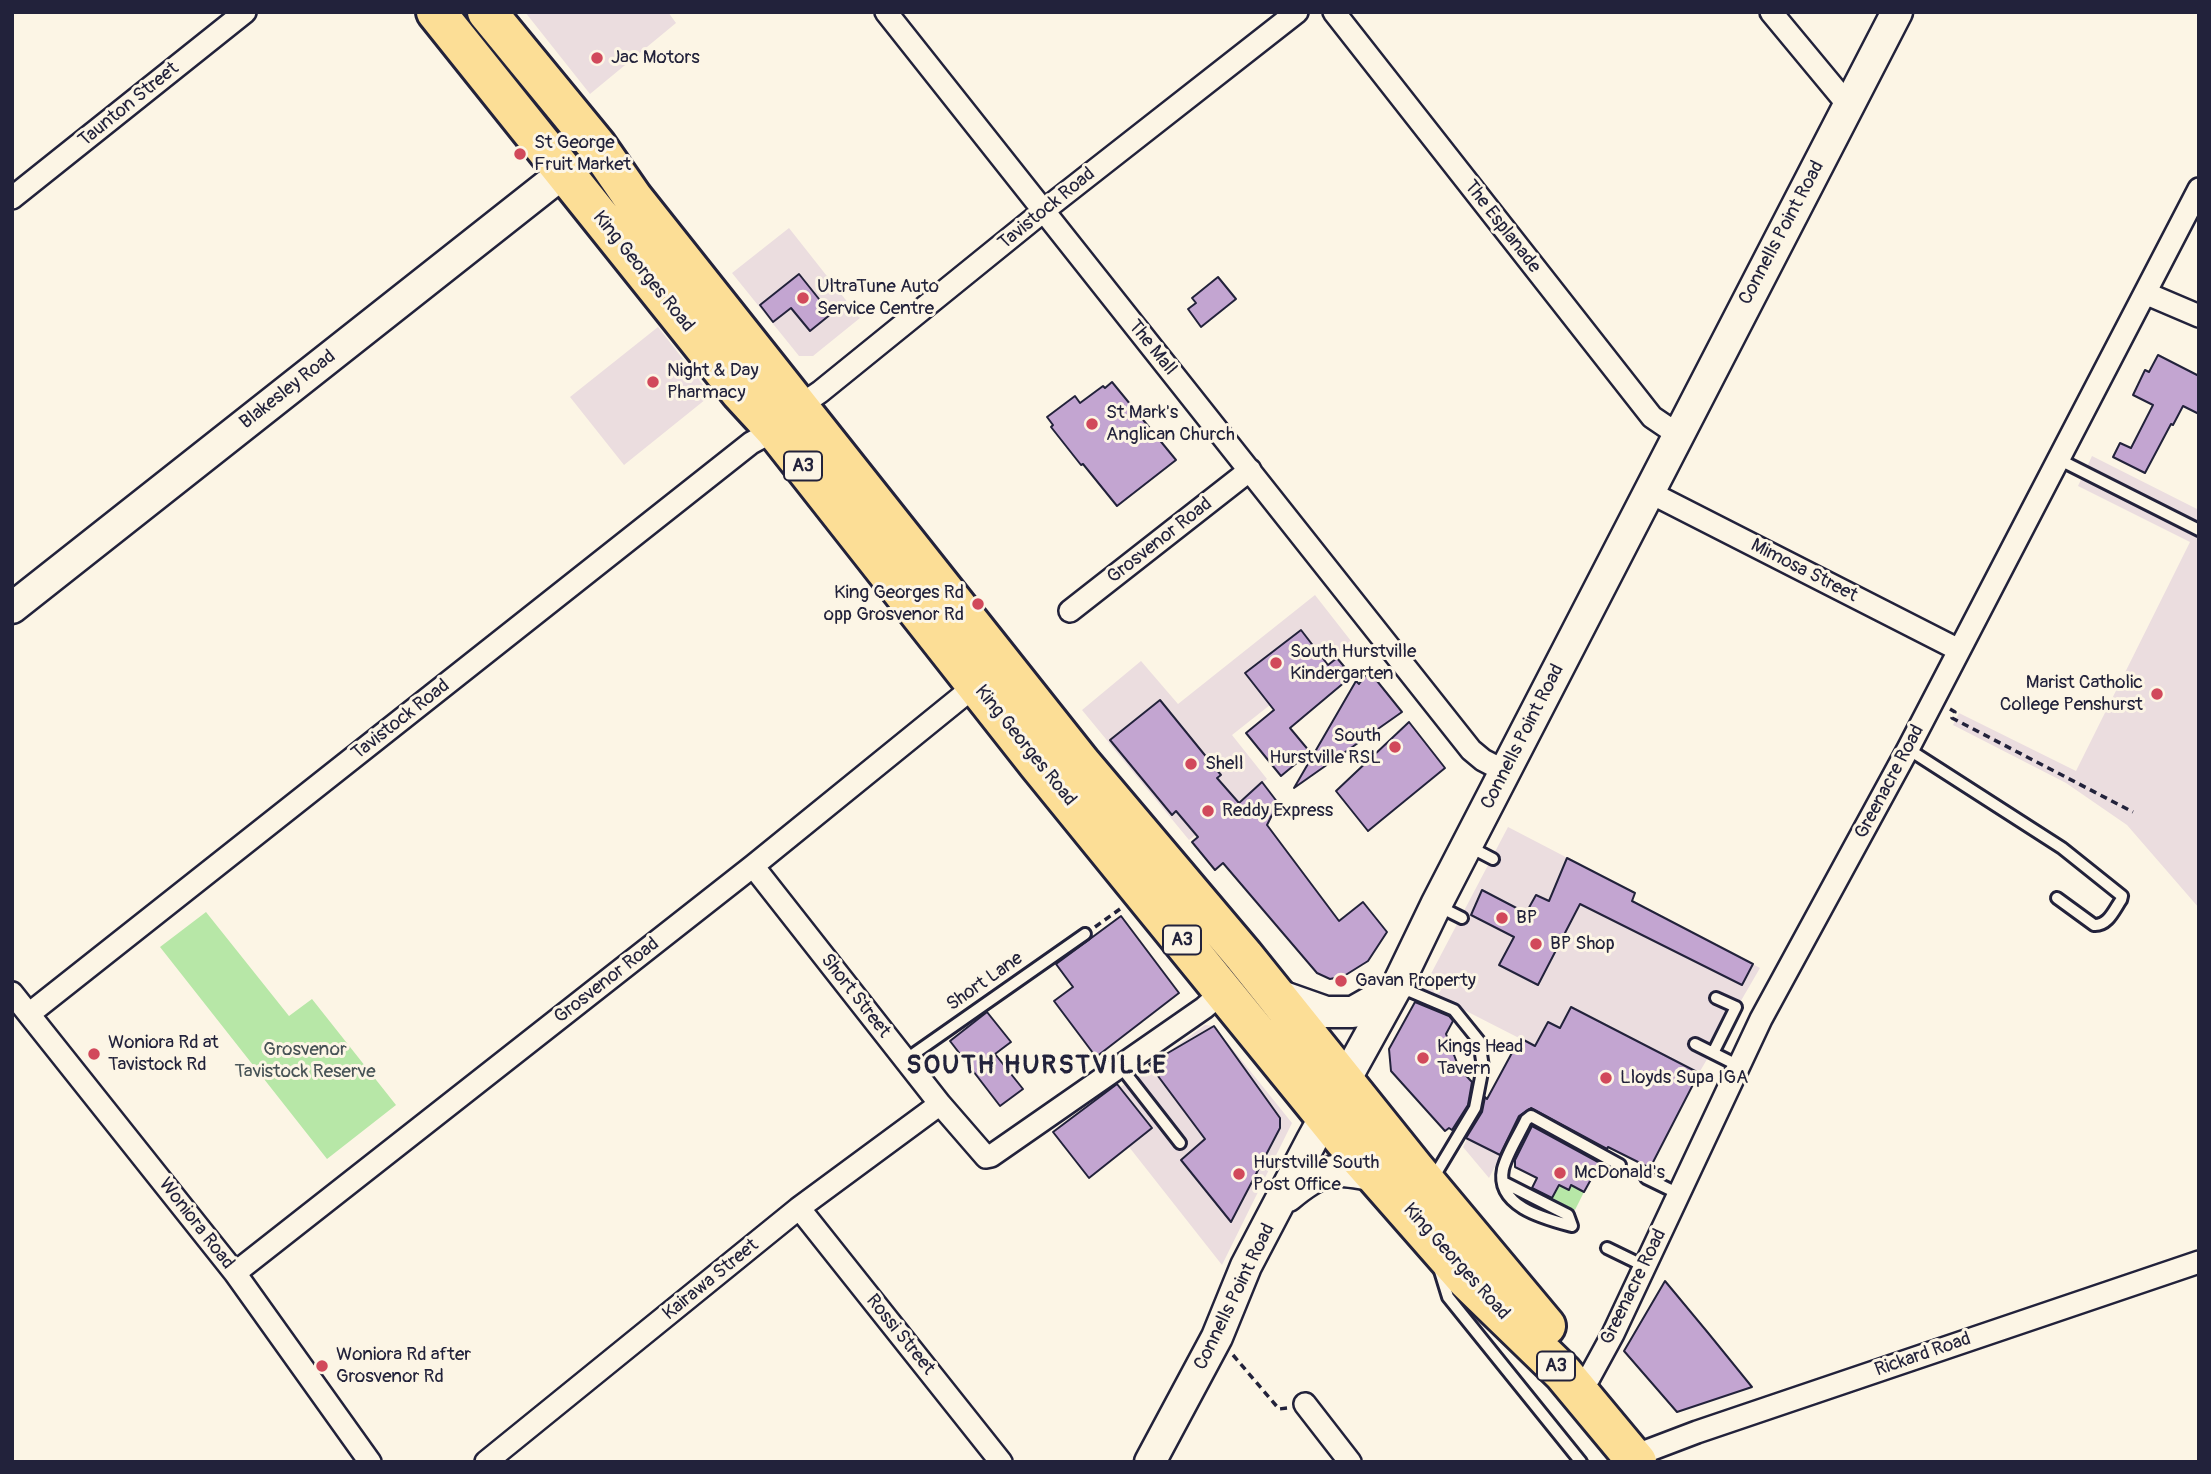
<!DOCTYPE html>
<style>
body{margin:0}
#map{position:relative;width:2211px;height:1474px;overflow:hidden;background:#fcf5e5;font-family:Pangolin,sans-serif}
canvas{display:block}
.frame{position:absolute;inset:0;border:14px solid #22223b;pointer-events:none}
</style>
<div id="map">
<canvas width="2211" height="1474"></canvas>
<div class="frame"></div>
</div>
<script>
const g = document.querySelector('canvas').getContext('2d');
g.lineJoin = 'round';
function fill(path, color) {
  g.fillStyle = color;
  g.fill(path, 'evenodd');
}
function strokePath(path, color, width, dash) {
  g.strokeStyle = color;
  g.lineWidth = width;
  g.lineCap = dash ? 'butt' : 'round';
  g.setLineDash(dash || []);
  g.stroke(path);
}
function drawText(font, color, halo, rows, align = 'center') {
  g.font = font + ' Pangolin,sans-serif';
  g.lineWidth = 6;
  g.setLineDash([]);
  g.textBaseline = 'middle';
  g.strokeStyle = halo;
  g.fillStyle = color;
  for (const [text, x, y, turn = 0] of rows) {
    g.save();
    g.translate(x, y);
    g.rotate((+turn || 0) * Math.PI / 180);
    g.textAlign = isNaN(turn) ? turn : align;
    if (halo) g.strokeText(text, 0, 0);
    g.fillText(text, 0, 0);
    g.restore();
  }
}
const built = new Path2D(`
 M525 12H668L676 23 590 94Z
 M789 228 860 318 813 356H799L732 273Z
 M658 327 711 395 624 465 570 397Z
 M2092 456 2199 510V908L2127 825 2066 783 1953 725 1959 713 2076 771 2190 542 2078 486Z
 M1315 595 1351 641 1232 735 1267 779 1189 840 1082 710 1141 661 1178 704Z
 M1508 827 1635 893 1633 901 1760 968 1699 1073 1650 1168 1527 1104 1489 1178 1463 1147 1519 1038 1423 989Z
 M1205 1025 1214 1026 1292 1123 1222 1265 1096 1105Z`);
const green = new Path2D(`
 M206 912 289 1016 312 999 396 1105 327 1159 160 947Z
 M1559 1185 1568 1190 1571 1185 1584 1192 1575 1210 1552 1198Z`);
const building = new Path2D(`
 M799 274 831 314 810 331 791 308 773 322 760 305Z
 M1218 277 1236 299 1201 327 1188 309 1196 303 1192 298Z
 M2158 355 2199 376V414L2183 406 2173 425 2171 424 2145 473 2113 457 2120 443 2131 448 2153 405 2133 395 2145 370 2149 372Z
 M1112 382 1176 460 1117 506 1083 464 1081 465 1051 427 1053 425 1047 417 1075 396 1080 403 1103 386 1105 388Z
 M1301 630 1328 665 1337 658 1352 676 1290 728 1310 752 1281 776 1246 733 1274 710 1245 673Z
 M1369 671 1402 712 1294 788 1356 681 1359 684Z
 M1160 700 1221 775 1217 778 1239 803 1262 782 1278 803 1267 825 1339 921 1363 902 1387 932 1368 961 1344 976 1330 979 1317 973 1223 863 1215 870 1192 842 1198 837 1176 811 1172 815 1110 740Z
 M1409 722 1445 768 1368 831 1336 791Z
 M1567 858 1635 893 1632 901 1753 964 1742 985 1580 904 1538 985 1499 965 1514 937 1471 915 1482 890 1526 913 1536 895 1549 901Z
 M1121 916 1179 993 1096 1057 1054 1001 1073 987 1056 964Z
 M1415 1002 1449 1016 1453 1021 1446 1034 1459 1068 1472 1082 1468 1105 1452 1130 1449 1128 1445 1131 1391 1071 1389 1049Z
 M1571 1007 1699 1073 1650 1168 1608 1147 1607 1149 1531 1108 1519 1116 1500 1155 1466 1138 1482 1112 1485 1097 1487 1099 1520 1038 1535 1046 1548 1022 1560 1028Z
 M987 1012 1011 1042 995 1054 1023 1089 1000 1106 950 1041Z
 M1214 1026 1280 1118V1128L1231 1222 1181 1160 1205 1139 1149 1064Z
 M1117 1084 1152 1128 1089 1178 1053 1132Z
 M1532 1126 1600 1163 1584 1192 1571 1185 1569 1190 1559 1185 1552 1198 1532 1188 1537 1178 1515 1167V1160Z
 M1665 1281 1709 1334 1752 1387 1677 1412 1624 1351Z`);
const path = new Path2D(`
 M1950 709 1955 712 1952 718 2133 812
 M1095 927 1120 909
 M1233 1355 1279 1409 1288 1408`);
const lane = new Path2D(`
 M2058 459 2199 530
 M1908 749 2062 848 2122 896 2121 900C2114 910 2108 926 2094 925L2057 898
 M1468 846 1493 859
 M1438 906 1462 918
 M1400 987 1454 1010 1479 1041 1483 1067 1475 1108 1432 1180
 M1695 1044 1739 1066
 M1713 1053 1736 1007 1716 998
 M905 1060 1085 934
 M1120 1066 1180 1143
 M1646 1178 1679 1194
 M1503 1182 1568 1215 1572 1226
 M1572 1226C1546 1219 1495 1207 1503 1169 1507 1153 1519 1135 1526 1120L1531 1116 1620 1165
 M1607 1248 1644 1266
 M1440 1271 1448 1297 1581 1462`);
const street = new Path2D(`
 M886 12 1471 750 1483 760 1506 772
 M1334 12 1652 417 1677 434
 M1771 12 1849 106
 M12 198 245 12
 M2145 293 2199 316
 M798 407 820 392 1052 204 1297 12
 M1649 492 1959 650
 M1070 611 1250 470
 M753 866 940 1104 986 1157 991 1156 1204 1008 1224 991
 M12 993 235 1273 370 1462
 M29 1014 751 443 775 430
 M799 1208 1001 1462
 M235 1273 753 866 976 685
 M1589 1378 1613 1334 1761 1019 1908 749 2199 189
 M1305 1404 1350 1462
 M1647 1451 1697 1432 2199 1262
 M486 1462 799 1208 940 1104`);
const secondary = new Path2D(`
 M12 608 563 173
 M1275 994 1326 1012H1353L1397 987
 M1288 1196C1325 1165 1333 1169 1378 1176
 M1150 1462 1217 1337 1246 1266 1312 1140 1397 986 1436 905 1897 12`);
const highway = new Path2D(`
 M436 12 740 392 775 430 1038 764 1344 1140 1466 1279 1563 1373 1637 1462
 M487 12 597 146 633 198 1081 763 1244 956 1414 1168 1546 1326`);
const markers = [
 [597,58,7,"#d1495b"],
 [520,154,7,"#d1495b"],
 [803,298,7,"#d1495b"],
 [653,382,7,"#d1495b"],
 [1092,424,7,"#d1495b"],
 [978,604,7,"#d1495b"],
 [1276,663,7,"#d1495b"],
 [2157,694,7,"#d1495b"],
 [1395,747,7,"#d1495b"],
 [1191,764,7,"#d1495b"],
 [1208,811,7,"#d1495b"],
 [1502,918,7,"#d1495b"],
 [1536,944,7,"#d1495b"],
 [1341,981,7,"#d1495b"],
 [94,1054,7,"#d1495b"],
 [1423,1058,7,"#d1495b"],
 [1606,1078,7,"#d1495b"],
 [1560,1173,7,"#d1495b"],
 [1239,1174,7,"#d1495b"],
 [322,1366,7,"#d1495b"]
];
const shields = [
 [803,466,38],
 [1182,940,38],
 [1556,1366,38]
];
const shieldNames = [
 ["A3",803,466],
 ["A3",1182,940],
 ["A3",1556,1366]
];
const poiNames = [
 ["Jac Motors",611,58],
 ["St George",534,143],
 ["Fruit Market",534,165],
 ["UltraTune Auto",817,287],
 ["Service Centre",817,309],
 ["Night & Day",667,371],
 ["Pharmacy",667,393],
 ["St Mark's",1106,413],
 ["Anglican Church",1106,435],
 ["King Georges Rd",964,593,"right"],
 ["opp Grosvenor Rd",964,615,"right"],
 ["South Hurstville",1290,652],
 ["Kindergarten",1290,674],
 ["Marist Catholic",2143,683,"right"],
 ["College Penshurst",2143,705,"right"],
 ["South",1381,736,"right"],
 ["Hurstville RSL",1381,758,"right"],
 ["Shell",1205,764],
 ["Reddy Express",1222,811],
 ["BP",1516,918],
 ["BP Shop",1550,944],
 ["Gavan Property",1355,981],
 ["Woniora Rd at",108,1043],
 ["Tavistock Rd",108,1065],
 ["Kings Head",1437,1047],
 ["Tavern",1437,1069],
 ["Lloyds Supa IGA",1620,1078],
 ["Hurstville South",1253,1163],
 ["Post Office",1253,1185],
 ["McDonald's",1574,1173],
 ["Woniora Rd after",336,1355],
 ["Grosvenor Rd",336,1377]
];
const streetNames = [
 ["Taunton Street",129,105,-39],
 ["Tavistock Road",1047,209,-39],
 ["The Esplanade",1502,227,52],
 ["Connells Point Road",1782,233,-62],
 ["King Georges Road",643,272,51],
 ["The Mall",1152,348,51],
 ["Blakesley Road",288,390,-38],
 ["Grosvenor Road",1160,541,-38],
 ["Mimosa Street",1804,571,27],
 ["Tavistock Road",401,720,-38],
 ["Connells Point Road",1523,737,-63],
 ["King Georges Road",1025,746,51],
 ["Greenacre Road",1890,782,-62],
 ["Grosvenor Road",607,981,-38],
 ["Short Lane",985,982,-35],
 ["Short Street",855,996,52],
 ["Woniora Road",196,1224,52],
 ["King Georges Road",1456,1262,48],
 ["Kairawa Street",711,1280,-39],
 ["Greenacre Road",1634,1287,-64],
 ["Connells Point Road",1235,1297,-64],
 ["Rossi Street",900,1335,51],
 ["Rickard Road",1923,1355,-19]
];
const parkNames = [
 ["Grosvenor",305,1050],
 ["Tavistock Reserve",305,1072]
];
const districtNames = [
 ["SOUTH HURSTVILLE",1037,1066]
];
fill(built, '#ebdddf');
fill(green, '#b7e7a7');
fill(building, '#c3a5d1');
strokePath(building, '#22223b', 2);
strokePath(lane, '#22223b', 16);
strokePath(street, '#22223b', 26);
strokePath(secondary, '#22223b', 35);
strokePath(highway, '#22223b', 44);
strokePath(path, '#22223b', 3.5, [7, 5]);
strokePath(lane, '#fcf5e5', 10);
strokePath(street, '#fcf5e5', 21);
strokePath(secondary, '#fcf5e5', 30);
strokePath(highway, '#fcde96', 38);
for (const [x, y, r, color] of markers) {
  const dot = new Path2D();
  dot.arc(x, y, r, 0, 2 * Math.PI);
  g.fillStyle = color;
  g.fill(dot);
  strokePath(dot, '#fcf5e5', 2.5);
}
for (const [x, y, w] of shields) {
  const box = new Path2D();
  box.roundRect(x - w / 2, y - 14.5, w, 29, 5);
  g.fillStyle = '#fcf5e5';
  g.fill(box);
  strokePath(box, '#22223b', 2);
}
drawText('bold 18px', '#22223b', null, shieldNames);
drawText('19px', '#22223b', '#fcf5e5', poiNames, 'left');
drawText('19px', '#22223b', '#fcf5e5', streetNames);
drawText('19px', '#475356', '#fcf5e5', parkNames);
g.letterSpacing = '2px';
drawText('bold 26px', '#22223b', '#fcf5e5', districtNames);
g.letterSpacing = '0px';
</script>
